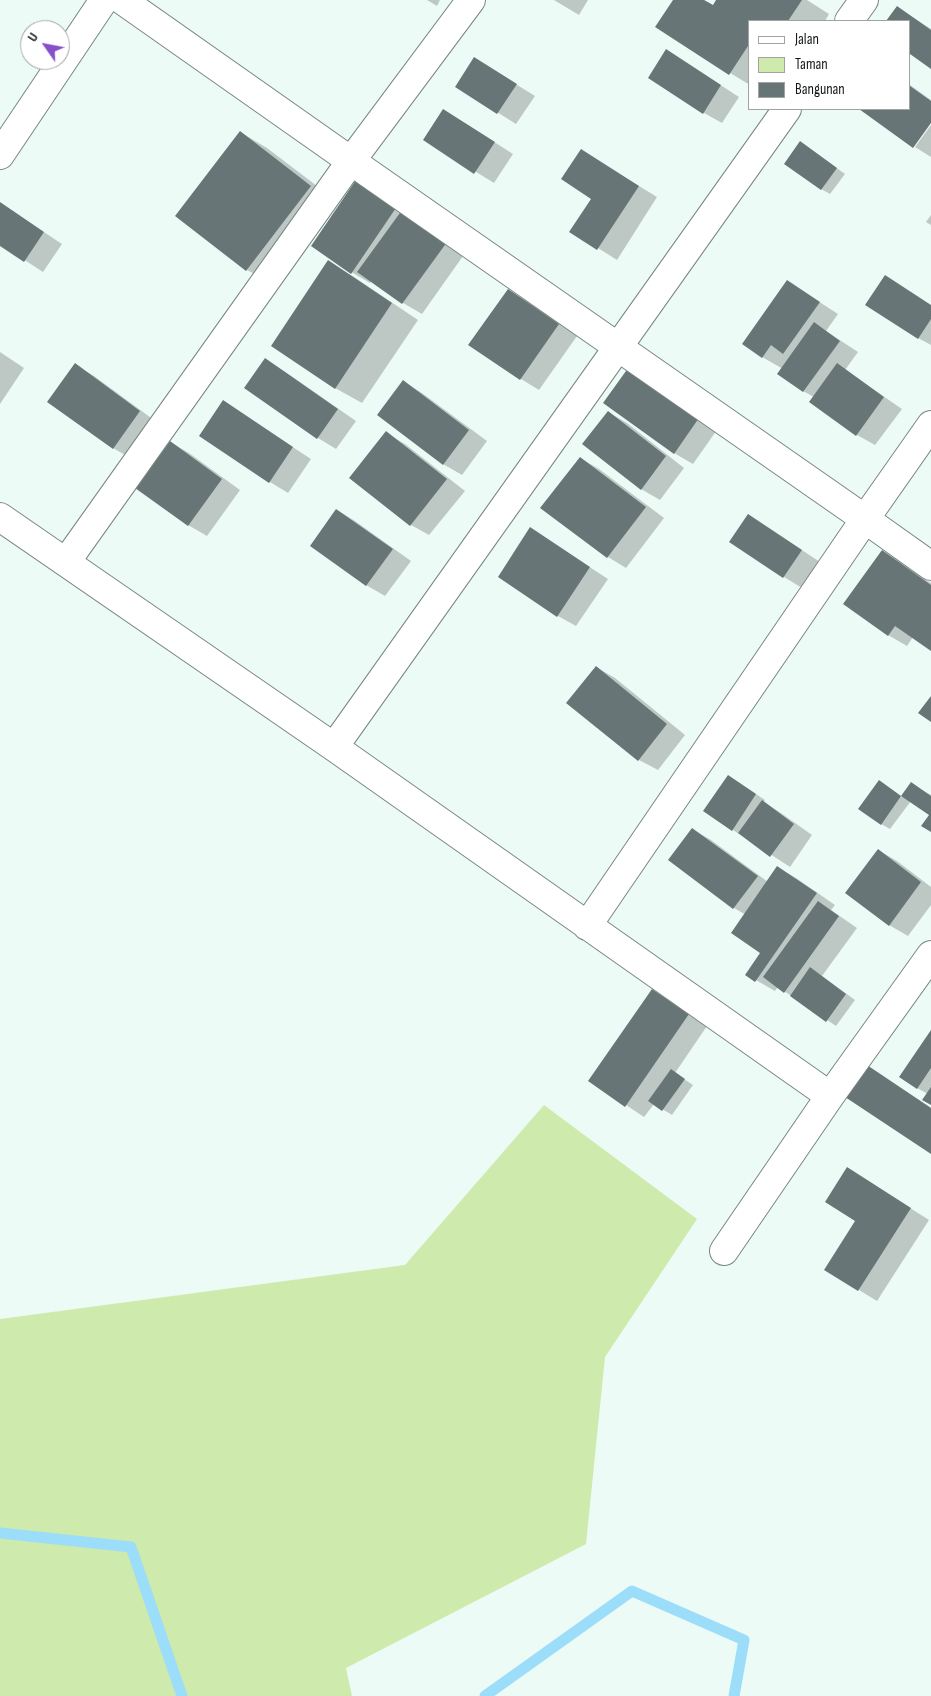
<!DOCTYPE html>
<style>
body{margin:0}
#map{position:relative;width:931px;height:1696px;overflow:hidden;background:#edfbf7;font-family:"Sofia Sans Condensed",sans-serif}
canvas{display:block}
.legend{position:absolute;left:748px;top:20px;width:162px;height:90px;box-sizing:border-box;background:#fff;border:1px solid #a1a3a2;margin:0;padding:6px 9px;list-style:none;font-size:15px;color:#131817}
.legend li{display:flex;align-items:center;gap:10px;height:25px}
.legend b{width:25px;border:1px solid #a1a3a2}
.north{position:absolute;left:20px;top:20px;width:50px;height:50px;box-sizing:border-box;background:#fff;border:1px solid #a1a3a2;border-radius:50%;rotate:303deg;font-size:14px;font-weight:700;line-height:20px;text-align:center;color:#131817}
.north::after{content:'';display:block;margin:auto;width:18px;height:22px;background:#8550c8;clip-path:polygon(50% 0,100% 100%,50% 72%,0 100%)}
</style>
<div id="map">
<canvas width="931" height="1696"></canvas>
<ul class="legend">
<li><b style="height:6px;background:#fff"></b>Jalan</li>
<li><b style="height:14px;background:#ceeaac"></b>Taman</li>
<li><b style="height:14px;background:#687576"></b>Bangunan</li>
</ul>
<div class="north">U</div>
</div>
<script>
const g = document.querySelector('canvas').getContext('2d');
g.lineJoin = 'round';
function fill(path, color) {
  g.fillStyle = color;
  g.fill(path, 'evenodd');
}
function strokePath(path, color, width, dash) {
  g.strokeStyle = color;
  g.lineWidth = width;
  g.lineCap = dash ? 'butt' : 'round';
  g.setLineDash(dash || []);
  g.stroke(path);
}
const green = new Path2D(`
 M544 1105 697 1219 605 1357 586 1544 346 1668 352 1696H0V1319L405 1265Z`);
const shadow = new Path2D(`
 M427 0H440L437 6Z
 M554 0H588L579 15Z
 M674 0H704L714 6 718 0H807L829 14 825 21H750V85L730 73Z
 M897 7 931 29V67L910 52V21H887Z
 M685 62 739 97 722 123 704 113Z
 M493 70 535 96 516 124 457 87Z
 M910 85 931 100V120L913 146 861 109H910Z
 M444 110 513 154 494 183 424 140Z
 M931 125V157L915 147Z
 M240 132 267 148 338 202 274 285 247 270 177 216Z
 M809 148 845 174 830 194 821 189Z
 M600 162 657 197 617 260 571 231 593 198Z
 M358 179 468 249 422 314 403 303 372 281 370 283 353 273 313 246Z
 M0 203 62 244 43 272 0 244Z
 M931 215V225L926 222Z
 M329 262 354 277 418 320 362 403 335 388Z
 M787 281 838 314 826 331 858 352 845 370 902 409 875 445 857 435 814 397 803 391 783 369 762 357Z
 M508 290 527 301 577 336 539 390 521 379 470 344Z
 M931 305V345L918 338Z
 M0 352 24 368 0 404Z
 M265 360 284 371 356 421 336 449 318 438Z
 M75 365 94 376 158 423 132 459 113 448Z
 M631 366 719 427 693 464 674 453Z
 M404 382 422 393 487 441 462 475 443 464Z
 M224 402 311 459 288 493 270 482Z
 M608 412 627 423 684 468 660 500 641 489Z
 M386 433 405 444 465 491 429 535 411 525Z
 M170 442 189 453 240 490 207 536 188 525Z
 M580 458 599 469 664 518 626 568 608 557Z
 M337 510 355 521 411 561 385 596 366 585Z
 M767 527 820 562 802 588 784 577Z
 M531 529 608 579 576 626 558 616Z
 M882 551 901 562 931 583V649L913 637 907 646 888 635Z
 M596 667 615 678 685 735 658 770 639 760Z
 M738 782 765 800 764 802 781 813 812 835 790 867 733 830Z
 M911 784 931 795V831L930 815 911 801 890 829 881 824 888 787 902 797Z
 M692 829 711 840 768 882 778 868 796 878 835 905 831 910 857 928 822 976 855 1000 836 1026 778 987 775 991 747 975 761 953 746 915 734 908 669 860Z
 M878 850 897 861 931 887V905L908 936 889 925Z
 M653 991 707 1026 675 1073 693 1085 672 1115 654 1104 644 1117 590 1081Z
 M931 1032V1104L928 1094 917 1088Z
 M861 1062 931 1108V1153Z
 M866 1180 929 1220 877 1301 859 1290 856 1221Z`);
const stream = new Path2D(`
 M0 1533 131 1547 182 1696
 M485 1696 632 1591 744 1640 734 1696`);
const building = new Path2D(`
 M673 0H704L713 5 716 0H802L788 21H750V43L729 75 655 27Z
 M897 6 931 30V69L910 54V21H886Z
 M666 49 721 85 703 114 648 78Z
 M474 57 517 84 497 114 455 87Z
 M910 86 931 101V123L913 148 859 109H910Z
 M443 109 495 142 474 174 423 140Z
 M240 131 311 186 246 271 175 216Z
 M800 141 837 168 821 190 784 164Z
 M581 149 639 186 597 250 569 232 591 199 561 179Z
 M358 177 398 205 351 274 311 246Z
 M0 202 44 232 24 262 0 246Z
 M405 206 450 238 402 304 357 272Z
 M328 260 392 303 335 389 271 346Z
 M885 275 931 305V319L918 339 865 305Z
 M787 280 820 302 783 354 771 345 762 358 742 344Z
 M508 289 559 324 520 380 468 345Z
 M814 322 840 341 803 392 777 374Z
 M265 358 338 409 317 439 244 388Z
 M75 363 140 411 113 449 47 402Z
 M837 363 884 397 856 436 809 402Z
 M631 364 701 415 674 454 603 403Z
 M403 380 469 430 443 465 377 415Z
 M223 400 293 447 269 483 199 436Z
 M608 411 666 456 641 490 582 444Z
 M386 431 447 479 410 526 349 478Z
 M170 441 222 479 188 526 135 488Z
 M580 457 646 507 607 558 540 508Z
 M336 509 393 549 366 586 310 546Z
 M748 514 802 550 783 578 729 542Z
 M530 527 590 567 557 617 498 577Z
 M882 550 931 585V651L895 626 888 636 843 604Z
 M596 666 667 724 638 761 566 703Z
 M931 696V722L918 713Z
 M728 775 756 794 732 831 703 811Z
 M879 780 901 796 881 825 858 809Z
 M911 782 931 796V832L921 826 929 815 901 796Z
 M762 800 794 824 770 857 738 833Z
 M692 828 758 876 733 909 668 860Z
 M878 849 921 882 889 926 845 893Z
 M777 866 817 893 755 982 745 975 760 953 731 933Z
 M818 901 839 916 784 993 763 977Z
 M810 967 846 994 826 1022 790 996Z
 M652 989 689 1014 625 1107 588 1081Z
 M931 1030V1068L917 1089 899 1077Z
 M861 1061 931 1108V1154L839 1093Z
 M671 1069 685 1079 662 1111 648 1101Z
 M931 1087V1105L922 1100Z
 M847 1167 911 1208 858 1291 824 1270 855 1221 825 1202Z`);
const minor = new Path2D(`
 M122 0 351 161 865 519 931 566
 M849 21 864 0
 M0 155 104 0
 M0 517 334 747 830 1096
 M66 562 351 161 471 0
 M334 747 787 109
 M587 926 865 519 931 425
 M724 1251 830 1096 931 955`);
fill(green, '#ceeaac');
fill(shadow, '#0003');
strokePath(stream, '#9cddf9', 11);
fill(building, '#687576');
strokePath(minor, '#798682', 30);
strokePath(minor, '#fff', 28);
</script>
